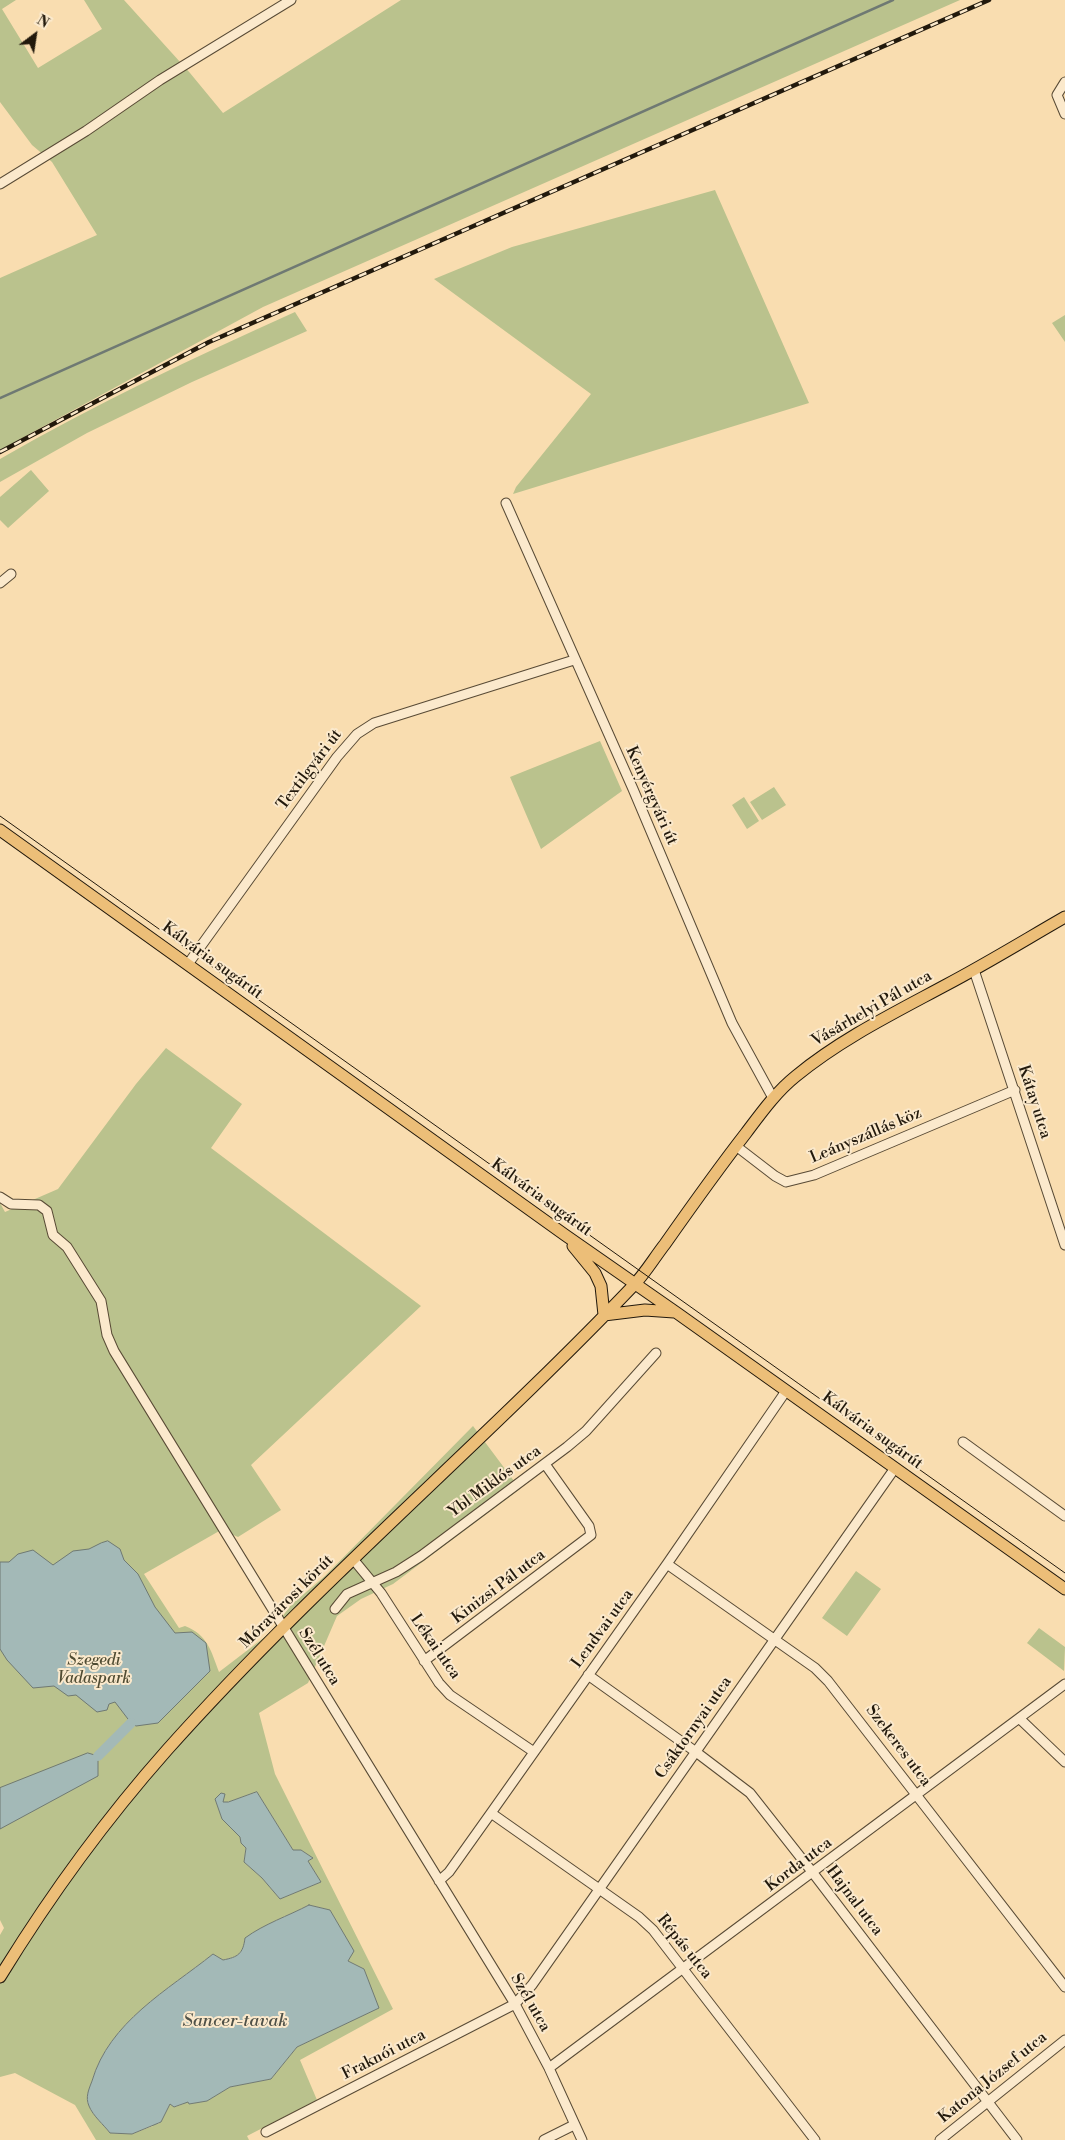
<!DOCTYPE html>
<meta charset="utf-8">
<style>
body{margin:0}
#map{position:relative;width:1065px;height:2140px;overflow:hidden;background:#f9ddb0;font-family:"Libre Bodoni",serif}
canvas{display:block}
.north{position:absolute;left:10px;top:10px;width:50px;height:50px;-webkit-text-stroke:4px #fbe9cc;paint-order:stroke;rotate:31deg;font-size:14px;font-weight:700;line-height:20px;text-align:center;color:#22190c}
.north::after{content:'';display:block;margin:auto;width:18px;height:22px;background:#22190c;clip-path:polygon(50% 0,100% 100%,50% 72%,0 100%)}
</style>
<div id="map">
<canvas width="1065" height="2140"></canvas>
<div class="north">N</div>
</div>
<script>
const g = document.querySelector('canvas').getContext('2d');
g.lineJoin = 'round';
function fill(path, color) {
  g.fillStyle = color;
  g.fill(path, 'evenodd');
}
function strokePath(path, color, width, dash) {
  g.strokeStyle = color;
  g.lineWidth = width;
  g.lineCap = dash ? 'butt' : 'round';
  g.setLineDash(dash || []);
  g.stroke(path);
}
function drawText(font, color, halo, rows, align = 'center') {
  g.font = font + ' "Libre Bodoni",serif';
  g.lineWidth = 4;
  g.setLineDash([]);
  g.textBaseline = 'middle';
  g.strokeStyle = halo;
  g.fillStyle = color;
  for (const [text, x, y, turn = 0] of rows) {
    g.save();
    g.translate(x, y);
    g.rotate((+turn || 0) * Math.PI / 180);
    g.textAlign = isNaN(turn) ? turn : align;
    if (halo) g.strokeText(text, 0, 0);
    g.fillText(text, 0, 0);
    g.restore();
  }
}
const green = new Path2D(`
 M0 0H16L2 9 38 68 102 29 84 0H124L190 73 223 113 401 0H960L263 307 0 450V278L97 235 52 162 32 145 0 102Z
 M715 190 809 403 513 494 516 487 591 394 434 279 512 247Z
 M295 312 307 331 192 382 87 433 0 482V459C95 404 195 357 295 312Z
 M1065 315V342L1052 323Z
 M31 470 49 491 8 528 0 520V497Z
 M600 741 622 791 541 849 510 777Z
 M774 787 786 805 762 820 750 802Z
 M744 797 759 821 747 829 732 805Z
 M166 1048 242 1104 211 1148 421 1306 251 1465 281 1510 238 1537 221 1530 144 1574 179 1628 185 1626C208 1635 211 1651 219 1672L270 1633 291 1605 325 1576 473 1426 520 1489 393 1584 361 1599 337 1616 308 1683 259 1713 275 1774 393 2009 300 2060 317 2100 247 2136 249 2140H96L75 2105 15 2073 0 2077V1935L4 1928 0 1920V1203L5 1212 58 1189 136 1084ZM257 1792 293 1850H301L313 1858 308 1861 321 1882 280 1899 262 1878 244 1862 246 1848 241 1843 240 1837 222 1819 215 1799 221 1793 224 1794 222 1802H228ZM309 1905 330 1910 353 1950 348 1961 364 1969 378 2008 297 2047 271 2079 230 2087 207 2101 189 2104 175 2077 147 2090H144L141 2095 146 2111 137 2117 141 2121 148 2119 153 2126 132 2134 110 2133C104 2125 93 2116 89 2106 85 2098 89 2089 92 2081 109 2022 168 1990 213 1954L223 1960C238 1957 243 1954 246 1938 264 1924 288 1916 309 1905ZM172 2083 183 2100V2104L175 2107 170 2104 161 2122 158 2124 155 2118 161 2112 151 2096 153 2092Z
 M856 1571 881 1589 847 1636 822 1618Z
 M1039 1628 1065 1647 1064 1671 1027 1643Z`);
const water = new Path2D(`
 M108 1541 120 1549 124 1560 138 1574 155 1607 175 1633 192 1632 206 1643 210 1671 158 1723 136 1726 131 1723 115 1702 109 1704 107 1710 97 1712 76 1695 68 1696 54 1686 33 1688 7 1660 0 1649V1562H9L18 1554 33 1550 53 1565 73 1551 89 1549 101 1543Z
 M88 1753 98 1756V1776L0 1829V1788Z
 M257 1792 293 1850H301L313 1858 308 1861 321 1882 280 1899 262 1878 244 1862 246 1848 241 1843 240 1837 222 1819 215 1799 221 1793 225 1794 223 1802H228Z
 M309 1905 330 1910 354 1951 348 1961 364 1969 379 2008 297 2047 271 2079 230 2087 207 2101 189 2104 188 2102 174 2107 170 2104 161 2122 132 2134 110 2133C104 2125 93 2116 89 2106 85 2097 89 2089 92 2081 109 2022 168 1990 213 1954L223 1960C238 1957 243 1954 245 1938 264 1924 288 1916 309 1905Z`);
const stream = new Path2D(`
 M0 398 893 0`);
const canal = new Path2D(`
 M98 1756 131 1723`);
const minor = new Path2D(`
 M1065 82 1057 95 1065 114
 M0 184 86 131 160 80 291 0
 M506 503 633 789 732 1023 773 1098
 M0 583 11 574
 M188 964 337 757 357 734 374 723 574 660
 M974 970 1065 1245
 M736 1146 775 1176 786 1182 814 1175 1015 1090
 M0 1197 11 1204 39 1205 47 1211 53 1235 67 1247 101 1301 107 1335 114 1351 515 2004 549 2068 582 2140
 M963 1442 1065 1516
 M353 1559 381 1593 439 1683 450 1695 534 1752
 M667 1564 815 1668 828 1681 1065 1987
 M335 1609 347 1594 396 1572 421 1556 567 1447 586 1431 656 1353
 M424 1661 591 1535 589 1526 545 1464
 M588 1675 696 1752 750 1793 813 1873 1017 2140
 M1020 1719 1065 1762
 M491 1813 639 1917 653 1930 815 2140
 M439 1881 449 1872 491 1813 667 1564 786 1391
 M549 2068 1065 1684
 M266 2132 515 2004 532 1985 895 1468
 M544 2140 574 2125
 M940 2140 1065 2040`);
const major = new Path2D(`
 M0 830 565 1235 677 1313 1065 1589
 M573 1246 595 1273 601 1286 604 1315
 M604 1315 645 1310 674 1312
 M0 1977C49 1897 105 1820 167 1750 313 1586 481 1445 632 1287 645 1274 654 1258 665 1244 691 1207 718 1169 746 1133 761 1113 776 1092 796 1076 841 1039 894 1013 946 985 986 964 1025 940 1065 917`);
const tram = new Path2D(`
 M0 816 1065 1573`);
const rail = new Path2D(`
 M0 452 209 342 989 0`);
const streetNames = [
 ["Textilgyári út",310,770,-53],
 ["Kenyérgyári út",651,796,66],
 ["Kálvária sugárút",212,961,36],
 ["Vásárhelyi Pál utca",872,1009,-30],
 ["Kátay utca",1034,1102,72],
 ["Leányszállás köz",866,1136,-23],
 ["Kálvária sugárút",541,1198,36],
 ["Kálvária sugárút",872,1431,36],
 ["Ybl Miklós utca",495,1482,-36],
 ["Kinizsi Pál utca",499,1587,-37],
 ["Móravárosi körút",287,1602,-45],
 ["Lendvai utca",603,1629,-54],
 ["Lékai utca",435,1647,55],
 ["Szél utca",319,1657,58],
 ["Csáktornyai utca",694,1728,-55],
 ["Szekeres utca",898,1746,53],
 ["Korda utca",799,1865,-37],
 ["Hajnal utca",854,1901,53],
 ["Répás utca",684,1947,51],
 ["Szél utca",530,2003,60],
 ["Fraknói utca",384,2055,-27],
 ["Katona József utca",993,2078,-39]
];
const parkNames = [
 ["Szegedi",94,1661],
 ["Vadaspark",94,1679]
];
const waterNames = [
 ["Sancer-tavak",235,2022]
];
fill(green, '#bac28d');
fill(water, '#a3b9b7');
strokePath(water, '#6f7973', 1);
strokePath(stream, '#6f7973', 2.5);
strokePath(canal, '#a3b9b7', 10);
strokePath(minor, '#584a35', 11);
strokePath(major, '#22190c', 13);
strokePath(minor, '#fbe9cc', 9);
strokePath(major, '#ecbe78', 11);
strokePath(tram, '#22190c', 1);
strokePath(rail, '#22190c', 4.5);
strokePath(rail, '#fbe9cc', 2.5, [8]);
drawText('16px', '#22190c', '#fbe9cc', streetNames);
drawText('italic 16px', '#504c33', '#fbe9cc', parkNames);
drawText('italic 18px', '#4f5148', '#fbe9cc', waterNames);
</script>
